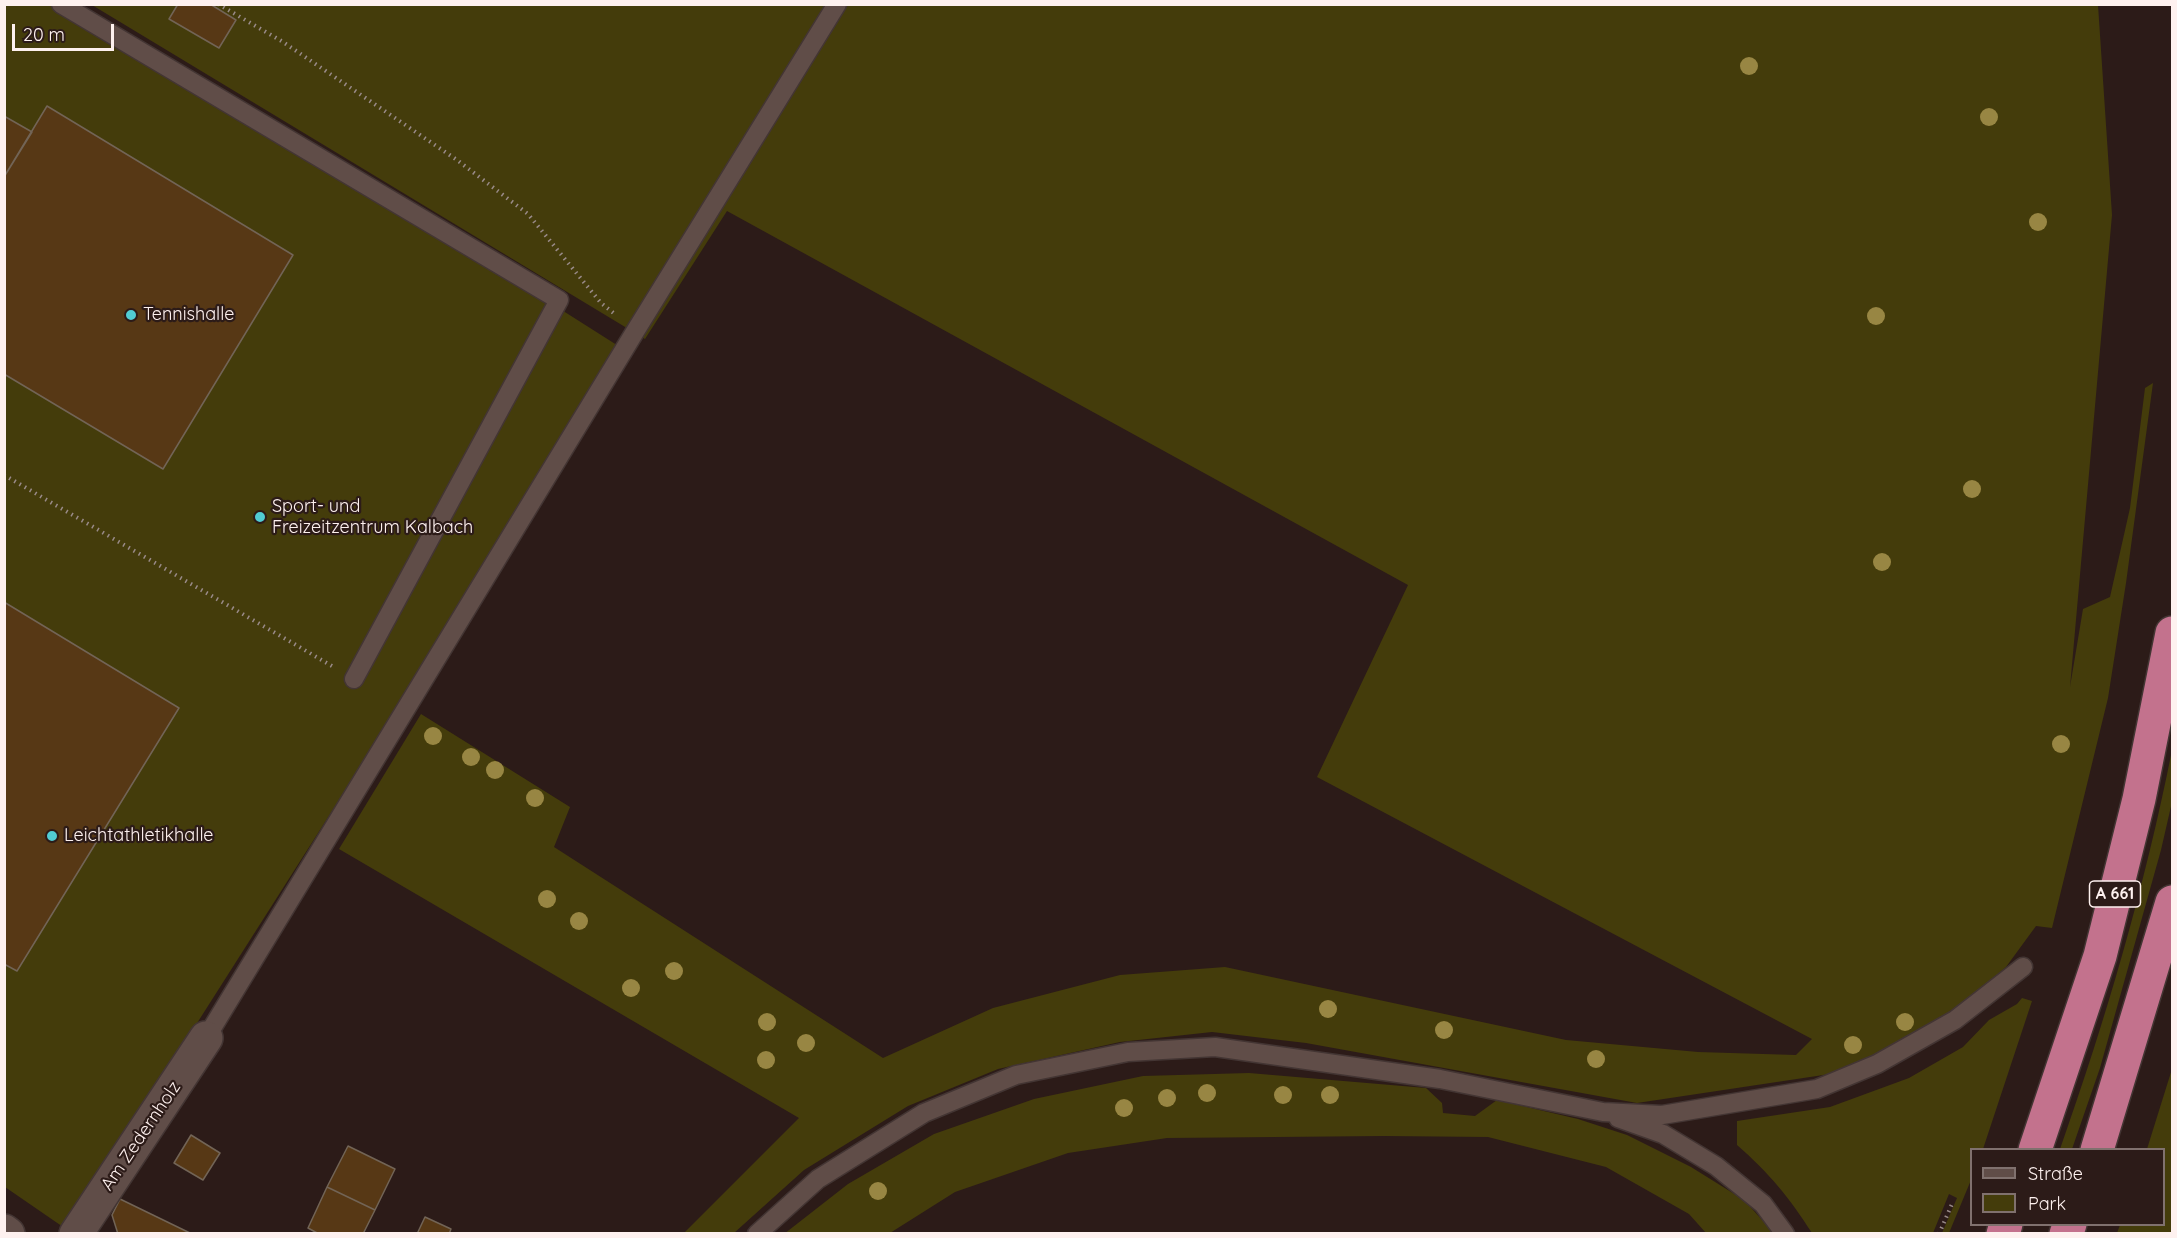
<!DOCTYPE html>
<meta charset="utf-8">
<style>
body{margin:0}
#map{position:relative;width:2177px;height:1238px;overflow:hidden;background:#2c1b18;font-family:Quicksand,sans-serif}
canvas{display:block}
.frame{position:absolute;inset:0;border:6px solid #fef1ef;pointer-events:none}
.legend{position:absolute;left:1970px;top:1148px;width:195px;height:78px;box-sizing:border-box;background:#2c1b18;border:2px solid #80716e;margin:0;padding:8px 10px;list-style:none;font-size:18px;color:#fef1ef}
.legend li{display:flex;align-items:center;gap:12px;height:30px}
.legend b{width:30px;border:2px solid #80716e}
.scale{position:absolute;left:12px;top:24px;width:102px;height:27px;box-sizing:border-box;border:3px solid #fef1ef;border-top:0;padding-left:8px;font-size:18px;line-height:21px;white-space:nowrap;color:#fef1ef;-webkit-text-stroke:4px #2c1b18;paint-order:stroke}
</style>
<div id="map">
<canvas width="2177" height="1238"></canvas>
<div class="frame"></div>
<ul class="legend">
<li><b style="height:8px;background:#604d48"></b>Straße</li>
<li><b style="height:16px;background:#443c0b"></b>Park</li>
</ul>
<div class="scale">20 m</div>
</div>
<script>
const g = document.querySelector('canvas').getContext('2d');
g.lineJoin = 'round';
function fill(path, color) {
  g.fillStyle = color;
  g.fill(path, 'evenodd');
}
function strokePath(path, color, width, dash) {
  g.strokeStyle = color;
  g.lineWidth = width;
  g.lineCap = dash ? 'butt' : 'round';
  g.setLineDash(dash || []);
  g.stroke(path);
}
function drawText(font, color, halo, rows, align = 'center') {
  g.font = font + ' Quicksand,sans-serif';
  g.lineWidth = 4.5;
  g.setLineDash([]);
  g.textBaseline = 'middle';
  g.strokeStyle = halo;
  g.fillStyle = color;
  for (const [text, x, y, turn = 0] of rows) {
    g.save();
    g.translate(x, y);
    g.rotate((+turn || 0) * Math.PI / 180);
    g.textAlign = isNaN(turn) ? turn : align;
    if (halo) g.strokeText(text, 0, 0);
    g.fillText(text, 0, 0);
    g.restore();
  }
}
const green = new Path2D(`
 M4 5H81L620 347 411 687 66 1229 5 1187Z
 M92 5H2098L2112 215 2070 687 2083 609 2110 597 2130 508 2145 388 2153 383 2126 583 2108 698 2052 928 2036 926 2006 967 1959 1008 1885 1052 1830 1074 1637 1103 1306 1043 1212 1032 1120 1042 998 1069 908 1106 804 1170 734 1233H684L799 1118 339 849 421 714 570 807 554 847 883 1058 993 1008 1120 975 1225 967 1566 1040 1698 1052 1796 1055 1812 1039 1317 777 1408 585 727 211 645 339Z
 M2172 750V802L2161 850 2100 1068 2072 1149H2060C2106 1019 2145 886 2172 750Z
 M2022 998 2032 1001 1983 1149 1972 1150 1971 1180 1949 1233H1942L1957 1198 1949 1194 1933 1233H1812C1789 1197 1769 1173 1737 1145V1121L1830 1107 1909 1078 1963 1047 1989 1020 2017 1004Z
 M2172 1069V1233H2117L2120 1225 2164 1224V1150L2147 1149Z
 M1249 1073 1426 1088 1442 1103 1443 1113 1475 1116 1497 1100 1578 1119 1627 1135 1691 1167 1744 1200 1774 1233H1706L1689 1214 1606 1167 1488 1137 1384 1136 1167 1138 1068 1153 955 1192 890 1233 784 1234 848 1184 934 1134 1034 1099 1143 1076Z`);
const building = new Path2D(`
 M178 4H210L236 20 219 48 169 19Z
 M47 106 293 255 163 469 4 374V177Z
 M4 116 32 132 4 177Z
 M4 602 179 708 17 971 4 964Z
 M191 1135 220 1153 203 1180 174 1163Z
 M348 1146 395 1169 375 1210 327 1187Z
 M327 1187 375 1210 363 1234H319L308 1228Z
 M120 1199 192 1234H118L112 1215Z
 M425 1217 451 1229 449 1234H417Z`);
const path = new Path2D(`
 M218 4 283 42 457 160 528 214 601 303 616 315
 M4 475 332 666
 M1939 1234 1952 1204`);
const service = new Path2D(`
 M61 4 559 300 354 679
 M206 1038 636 330 837 4
 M1618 1118 1663 1134 1716 1166 1763 1204 1785 1234
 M757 1234 818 1179 924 1113 1016 1075 1128 1052 1215 1047 1440 1079 1603 1112 1662 1115 1817 1089 1877 1064 1955 1020 2023 967`);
const minor = new Path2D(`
 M76 1234 206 1038`);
const tertiary = new Path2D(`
 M4 1231 8 1234`);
const motorway = new Path2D(`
 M2035 1150 2100 956 2139 799 2172 633
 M2097 1150 2172 902
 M2003 1234 2006 1224
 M2066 1234 2070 1224`);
const trees = [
 [1749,66],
 [1989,117],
 [2038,222],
 [1876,316],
 [1972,489],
 [1882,562],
 [433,736],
 [2061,744],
 [471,757],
 [495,770],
 [535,798],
 [547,899],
 [579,921],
 [674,971],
 [631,988],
 [1328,1009],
 [767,1022],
 [1905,1022],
 [1444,1030],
 [806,1043],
 [1853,1045],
 [1596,1059],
 [766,1060],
 [1207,1093],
 [1283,1095],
 [1330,1095],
 [1167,1098],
 [1124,1108],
 [878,1191]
];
const markers = [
 [131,315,6,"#51ccd3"],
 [260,517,6,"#51ccd3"],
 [52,836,6,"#51ccd3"]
];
const shields = [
 [2115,894,51]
];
const shieldNames = [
 ["A 661",2115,894]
];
const poiNames = [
 ["Tennishalle",143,315],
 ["Sport- und",272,507],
 ["Freizeitzentrum Kalbach",272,528],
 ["Leichtathletikhalle",64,836]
];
const streetNames = [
 ["Am Zedernholz",141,1136,-56]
];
fill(green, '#443c0b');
fill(building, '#573815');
strokePath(building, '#726456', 1.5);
strokePath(service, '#433533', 21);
strokePath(minor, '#433533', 36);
strokePath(tertiary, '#433533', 36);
strokePath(motorway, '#433533', 36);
strokePath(path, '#998a88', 4, [1.5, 4.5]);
strokePath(service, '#604d48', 18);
strokePath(minor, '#604d48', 33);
strokePath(tertiary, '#604d48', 33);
strokePath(motorway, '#c3728d', 33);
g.fillStyle = '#988643';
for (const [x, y] of trees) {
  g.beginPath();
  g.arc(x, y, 9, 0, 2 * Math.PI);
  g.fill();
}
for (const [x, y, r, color] of markers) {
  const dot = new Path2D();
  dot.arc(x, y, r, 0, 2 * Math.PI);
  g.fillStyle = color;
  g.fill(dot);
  strokePath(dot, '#2c1b18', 2);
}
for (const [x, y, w] of shields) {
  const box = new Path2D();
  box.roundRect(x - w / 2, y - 13, w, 26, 4.5);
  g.fillStyle = '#2c1b18';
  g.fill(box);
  strokePath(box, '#fef1ef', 1.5);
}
drawText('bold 16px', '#fef1ef', null, shieldNames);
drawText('18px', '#fef1ef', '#2c1b18', poiNames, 'left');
drawText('18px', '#fef1ef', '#2c1b18', streetNames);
</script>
